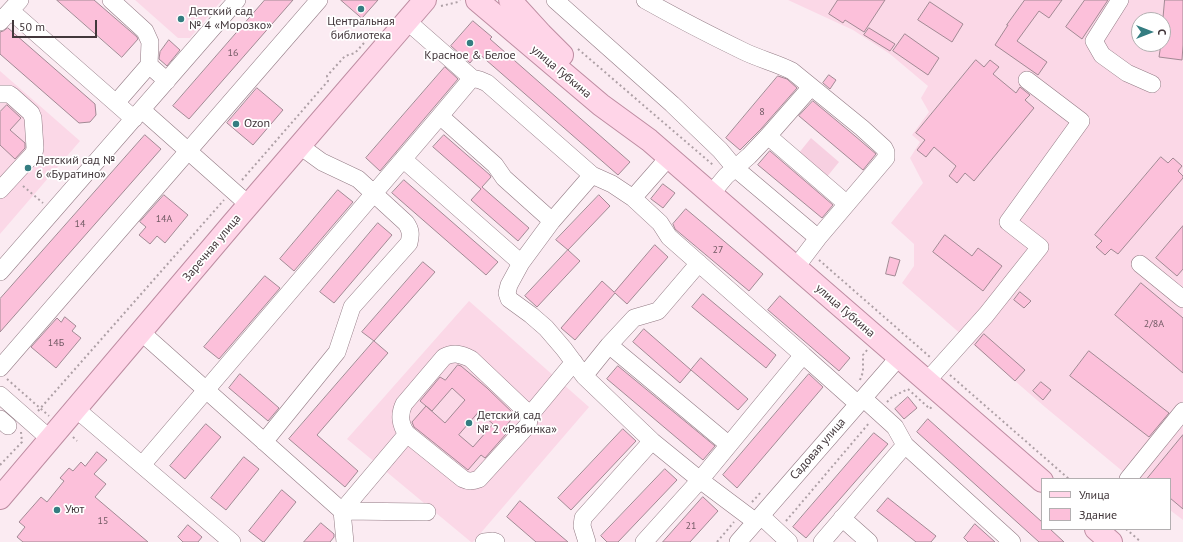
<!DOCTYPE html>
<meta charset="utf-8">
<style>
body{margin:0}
#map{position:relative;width:1183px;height:542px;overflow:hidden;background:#fbebf2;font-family:"PT Sans",sans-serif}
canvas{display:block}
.legend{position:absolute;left:1041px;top:478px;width:130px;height:52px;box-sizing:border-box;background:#fff;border:1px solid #b3afb1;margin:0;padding:5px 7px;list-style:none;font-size:12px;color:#42373b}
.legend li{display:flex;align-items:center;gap:8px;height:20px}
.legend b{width:20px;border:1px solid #b3afb1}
.north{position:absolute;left:1131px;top:12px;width:40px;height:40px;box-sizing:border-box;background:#fff;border:1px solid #b3afb1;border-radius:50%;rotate:90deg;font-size:11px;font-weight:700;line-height:16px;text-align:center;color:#42373b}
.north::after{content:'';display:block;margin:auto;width:14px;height:18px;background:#347d81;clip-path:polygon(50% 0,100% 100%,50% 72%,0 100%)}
.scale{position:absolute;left:12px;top:20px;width:85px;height:18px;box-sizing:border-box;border:2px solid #42373b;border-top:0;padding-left:5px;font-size:12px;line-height:14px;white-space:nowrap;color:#42373b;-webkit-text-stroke:3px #fff;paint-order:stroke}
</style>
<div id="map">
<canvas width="1183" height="542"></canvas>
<ul class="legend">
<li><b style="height:5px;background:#ffd5e8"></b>Улица</li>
<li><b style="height:11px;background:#fcc0da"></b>Здание</li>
</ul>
<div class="north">С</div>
<div class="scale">50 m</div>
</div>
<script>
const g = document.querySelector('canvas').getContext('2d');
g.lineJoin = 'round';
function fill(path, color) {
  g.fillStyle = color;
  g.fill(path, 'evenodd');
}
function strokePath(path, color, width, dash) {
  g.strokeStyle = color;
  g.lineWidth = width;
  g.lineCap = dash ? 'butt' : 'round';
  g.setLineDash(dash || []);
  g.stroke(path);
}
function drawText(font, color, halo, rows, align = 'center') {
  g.font = font + ' "PT Sans",sans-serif';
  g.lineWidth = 3.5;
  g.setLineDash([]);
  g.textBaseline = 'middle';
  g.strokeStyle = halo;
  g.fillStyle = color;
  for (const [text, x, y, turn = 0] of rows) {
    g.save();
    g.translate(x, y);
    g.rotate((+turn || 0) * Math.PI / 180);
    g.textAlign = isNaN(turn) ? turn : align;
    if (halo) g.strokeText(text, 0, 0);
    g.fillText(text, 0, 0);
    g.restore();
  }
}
const built = new Path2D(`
 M135 0H222L190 38H178Z
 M788 0H1183V520L1170 510V479H1132L1045 407 902 283 914 266V244L891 223 923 183 910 158 920 142 912 135 929 112 921 98 928 86 890 54 853 30ZM1139 20H1163V44H1139Z
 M0 71 80 141 0 234Z
 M469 301 589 407 473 542H471L347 439Z`);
const green = new Path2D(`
 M811 138 839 162 826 178 798 154Z`);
const building = new Path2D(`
 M57 0H94L137 37 138 39 122 57Z
 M265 0H293L189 119 173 106Z
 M341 0H378L362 18Z
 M838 0H885L864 32 845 20 843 23 829 14Z
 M1025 0H1062L1049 18 1039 11 1017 41 1047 62 1038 75 995 45 1008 25H1007Z
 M1085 0H1108L1082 39 1066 27Z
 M1165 0H1183V45L1182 60 1159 57 1161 44H1163V18Z
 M930 2 963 24 952 42 918 20Z
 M473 21 492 37 490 39 630 162 618 175 478 53 470 63 451 46Z
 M8 28 95 104 96 115 90 122 79 123 0 54V32L3 31Z
 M869 28 895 44 890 51 864 35Z
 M905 34 939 58 928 75 893 51Z
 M169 40 180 50 167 66 159 59 160 52Z
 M976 60 984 67 990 60 999 67 993 74 1016 93 1020 87 1030 95 1025 100 1034 108 974 181 965 173 957 183 949 176 956 166 934 147 926 157 917 150 925 140 916 133Z
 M445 67 458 79 380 171 366 158Z
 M829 75 836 80 830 89 823 83Z
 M778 76 787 79 797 88 761 129 740 150 726 138Z
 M257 88 283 110 253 145 227 123Z
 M813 101 855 136 876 154 863 170 799 116Z
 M7 105 21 118 10 130 25 143V148L15 159 0 145V112Z
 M145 135 161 149 0 332V299Z
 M444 135 490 175 491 177 482 187 529 228 518 241 471 200 481 189 433 147Z
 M770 151 833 205 822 218 758 165Z
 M1161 157 1168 163 1173 158 1182 166 1178 171 1183 176V178L1118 254 1111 249 1105 255 1096 247 1102 241 1095 235Z
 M404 180 498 262 486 275 392 193Z
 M663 184 675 193 663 208 651 199Z
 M338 190 353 202 294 271 280 259Z
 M164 195 188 215 165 243 157 236 150 244 139 235 146 227 140 222Z
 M599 195 610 206 568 250 556 240Z
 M686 209 763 274 749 291 675 229 673 224Z
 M378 223 392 235 334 303 320 292Z
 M1183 226V269L1177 276 1156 258Z
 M945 235 972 256 978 248 1002 266 983 291 933 252Z
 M655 245 668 257 627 304 615 293 575 340 561 328 602 281 614 292Z
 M568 250 580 261 537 307 525 296Z
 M890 257 900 260 895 276 886 274Z
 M423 262 435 272 374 341 362 332Z
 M265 276 280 288 219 359 204 347Z
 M1141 283 1183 318V373L1115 315Z
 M1020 292 1031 301 1024 308 1014 300Z
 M703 294 776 355 766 368 692 307Z
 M780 296 850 358 839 371 768 310Z
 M65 317 76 326 72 331 81 338 56 368 31 347 57 318 61 322Z
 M644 329 691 370 680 383 633 342Z
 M984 334 1025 370 1015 381 975 345Z
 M374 341 388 353 317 435 358 471 345 487 289 439Z
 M1089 351 1169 413 1149 437 1070 376Z
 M701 358 748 399 738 410 691 370Z
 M458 365 461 366 487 388 515 415 502 431 506 434 485 458 481 455 468 470 418 430 414 427 412 422 426 406 445 423 465 400 452 388 432 411 420 401 440 377 445 380ZM479 412 493 424 473 447 459 435Z
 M618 366 715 446 703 460 607 379Z
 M240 374 279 408 268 421 229 388Z
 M809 374 823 387 737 488 723 475Z
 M1041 382 1051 390 1043 400 1033 391Z
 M908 397 917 408 904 419 895 409Z
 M928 419 1042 522V529H1050L1064 542H1039L987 495 917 432Z
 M206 424 221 437 185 479 170 466Z
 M623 429 636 441 571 510 558 498Z
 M874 433 888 444 806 538 793 527Z
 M1183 435V509L1170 498V479H1147Z
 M97 452 107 460 94 474 106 484 95 497 148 542H23L17 537 25 527 19 522 41 497 47 502 64 481 60 478 69 468 73 471 81 462 85 466Z
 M244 457 259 469 226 510 211 498Z
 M665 469 677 480 618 542H607L601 536Z
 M282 490 296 502 264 542H263L249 531Z
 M703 497 718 511 690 542H663Z
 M888 498 936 536 931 542H916L877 511Z
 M520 501 568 542H536L507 517Z
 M321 523 334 534V537L330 542H304Z
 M975 524 995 542H968L964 538Z
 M188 525 202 537 198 542H183L178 537Z`);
const path = new Path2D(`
 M441 6 458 2 460 0
 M578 49 713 165
 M242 180 328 81 327 76 345 56 355 53 364 43
 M23 186 43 203
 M819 260 930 357
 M950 375 1069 479
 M7 379 49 416
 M860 380 863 372V355L867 350
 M887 402 892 397 908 389 930 409 932 406
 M38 411 224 200
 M73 437 77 441
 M0 465 22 442 21 432
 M752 502 762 491
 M786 521 870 422
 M1126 529 1141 542
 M717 542 734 522`);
const minor = new Path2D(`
 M111 0 145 31 150 42 149 65 167 81
 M555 0 672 104 720 150 735 168 818 238
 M645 0C677 18 710 35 743 51 759 59 777 63 792 71L862 128 884 148 886 152V158L818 238 796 267
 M1120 0 1094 41 1102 55 1127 73 1152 84
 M11 11 134 119
 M407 21 472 78 480 80 487 83 592 175 612 184 633 198
 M0 22 20 0
 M472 78 440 116 495 165 504 178 552 221
 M0 94H9L12 96 31 113 33 118 35 148 34 153 0 190
 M116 103 149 65
 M142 110 249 205
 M768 136 847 204
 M669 157 633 198 660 223 669 237 803 355
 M403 159 521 263
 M592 175 552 221 521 263 509 285 507 293 509 299 531 315 546 328 564 349 584 376 652 441 700 480 756 522
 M711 194 726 176 749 156 768 136 811 87
 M1140 264 1183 299
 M0 272 237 0
 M141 332 342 511 427 512
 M609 345 729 445
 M0 368 319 0
 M584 376 609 345 634 318 658 311 699 263
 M927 381 986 315 1040 247 1008 222 1081 121 1027 80
 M0 395 50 439
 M863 398 895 427 905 445 1012 542
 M76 409 232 542
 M530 415 471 359C461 354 454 352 444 357L404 404C399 414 400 425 407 434L463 479C469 482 473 481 479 479L528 425 530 415 574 362
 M0 419 8 426
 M264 442 337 352 352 307 409 243C411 235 411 230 406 223L358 179 322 162 300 146
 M142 465 440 116
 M1128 479 1183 411
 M761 516 789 542
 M842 518 869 542
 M345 542 342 511 407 434
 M484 542 493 541 496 542
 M587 542 582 526 583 518 652 441
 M644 542 700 480 803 355 858 404
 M738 542 899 357
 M822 542 905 445`);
const major = new Path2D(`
 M477 0 601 105 649 140 1042 481
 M510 0 541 34 562 55
 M0 498 233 223 425 0
 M1096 529 1111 542`);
const markers = [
 [361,9,4,"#347d81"],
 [181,19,4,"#347d81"],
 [470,43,4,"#347d81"],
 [236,124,4,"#347d81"],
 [28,168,4,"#347d81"],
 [469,423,4,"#347d81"],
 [57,510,4,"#347d81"]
];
const numberNames = [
 ["16",233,53],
 ["8",762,112],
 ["14А",164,219],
 ["14",80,224],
 ["27",718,250],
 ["2/8А",1154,324],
 ["14Б",56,343],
 ["15",103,521],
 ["21",691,526]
];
const poiNames = [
 ["Детский сад",189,12],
 ["№ 4 «Морозко»",189,26],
 ["Центральная",361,22,"center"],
 ["библиотека",361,36,"center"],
 ["Красное & Белое",470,56,"center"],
 ["Ozon",244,124],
 ["Детский сад №",36,161],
 ["6 «Буратино»",36,175],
 ["Детский сад",477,416],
 ["№ 2 «Рябинка»",477,430],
 ["Уют",65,510]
];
const streetNames = [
 ["улица Губкина",561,72,40],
 ["Заречная улица",212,248,-50],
 ["улица Губкина",845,311,41],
 ["Садовая улица",818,449,-49]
];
fill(built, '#fbd8e7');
fill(green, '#f7d0e1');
fill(building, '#fcc0da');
strokePath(building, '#a28994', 1);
strokePath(minor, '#927a84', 18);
strokePath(major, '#bd8ca1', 24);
strokePath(path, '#aea0a6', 2, [2, 3]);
strokePath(minor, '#fff', 17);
strokePath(major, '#ffd5e8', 22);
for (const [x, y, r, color] of markers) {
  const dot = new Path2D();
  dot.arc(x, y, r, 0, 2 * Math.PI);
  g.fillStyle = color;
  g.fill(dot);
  strokePath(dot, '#fff', 1.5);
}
drawText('10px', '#705963', null, numberNames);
drawText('12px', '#42373b', '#fff', poiNames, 'left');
drawText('12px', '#42373b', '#fff', streetNames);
</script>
